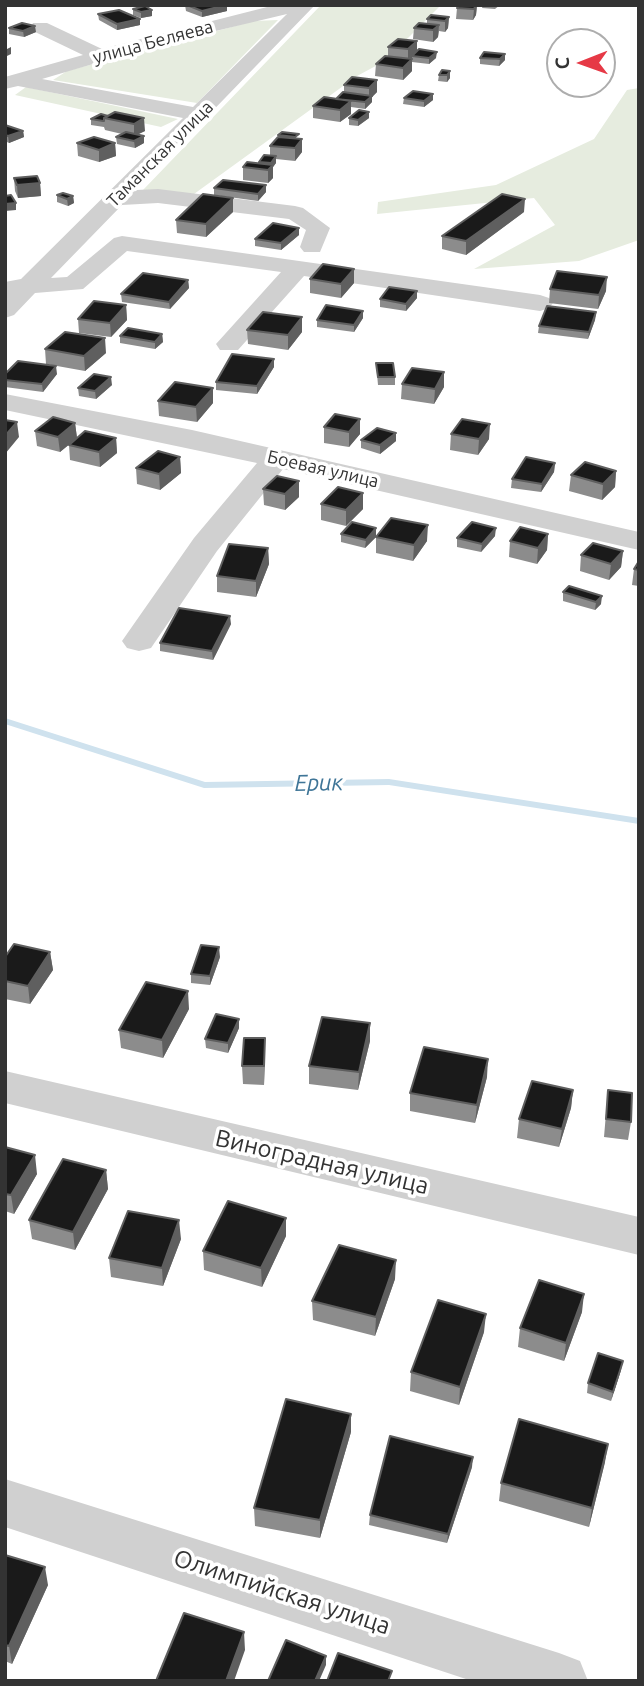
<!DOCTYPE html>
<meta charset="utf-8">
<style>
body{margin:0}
#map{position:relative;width:644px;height:1686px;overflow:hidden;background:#fff;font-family:Ubuntu,sans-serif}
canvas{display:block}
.frame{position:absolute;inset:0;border:7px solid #333;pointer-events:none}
.north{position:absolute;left:546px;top:28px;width:70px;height:70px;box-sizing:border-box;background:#fff;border:2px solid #adadad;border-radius:50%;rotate:269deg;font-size:19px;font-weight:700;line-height:28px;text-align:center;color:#333}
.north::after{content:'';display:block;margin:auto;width:24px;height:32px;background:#e63946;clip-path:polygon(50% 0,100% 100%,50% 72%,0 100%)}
</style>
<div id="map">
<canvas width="644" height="1686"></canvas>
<div class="frame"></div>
<div class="north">С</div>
</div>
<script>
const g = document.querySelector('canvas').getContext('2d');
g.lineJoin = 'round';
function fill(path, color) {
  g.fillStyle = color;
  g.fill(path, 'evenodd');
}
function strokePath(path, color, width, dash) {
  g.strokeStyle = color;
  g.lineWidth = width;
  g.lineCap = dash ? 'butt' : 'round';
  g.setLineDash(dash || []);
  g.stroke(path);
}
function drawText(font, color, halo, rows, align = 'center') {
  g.font = font + ' Ubuntu,sans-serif';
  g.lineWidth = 7;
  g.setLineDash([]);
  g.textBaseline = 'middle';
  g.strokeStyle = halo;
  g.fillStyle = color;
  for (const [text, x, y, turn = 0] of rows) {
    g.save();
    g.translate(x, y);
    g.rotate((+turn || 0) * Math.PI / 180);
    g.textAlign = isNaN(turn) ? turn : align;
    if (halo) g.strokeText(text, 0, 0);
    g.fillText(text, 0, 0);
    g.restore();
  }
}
const green = new Path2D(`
 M321 5H441L385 61 357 76 194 194 143 190Z
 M278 20 197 103 53 80 67 71 254 21Z
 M26 87 178 119 161 127 15 95Z
 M639 88V240L579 261 474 269 555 225 534 198 377 214 378 202 496 185 594 139 627 90Z`);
const stream = new Path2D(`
 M5 718 205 782 389 779 639 818V824L389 785 204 788 5 724Z`);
const minor = new Path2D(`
 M275 5H315L136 190 158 189 295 206 303 208 330 228 320 252H304L300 247 306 230 289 219 158 203 122 205 51 278 67 277 114 238 122 236 540 295 549 298 553 303 549 308 540 311 304 276 238 350H220L216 344 281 272 127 251 83 289 35 293 14 315 5 318V282L21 279 183 118 18 86 5 89V77L83 55 33 31 31 27 33 23H47L102 49ZM287 14 193 107 42 79 161 44Z
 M5 394 192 430 639 532V550L283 469 217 551 151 648 139 651 127 648 122 641 194 538 257 463 5 410Z
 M5 1071 639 1217V1255L5 1103Z
 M5 1479 559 1653 580 1661 588 1681H472L5 1527Z`);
const wall = new Path2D(`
 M140 5H157L147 7 152 10V16L141 18 133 15V9L143 7Z
 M185 5 227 11 202 17 186 11Z
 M477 5 476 15 473 20 456 19 457 8Z
 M483 5H500L495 9 482 8Z
 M98 14 140 19V25L117 30 99 20Z
 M449 17 448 28 445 32 439 31 438 37 433 42 413 39 414 28 427 24V19Z
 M9 28 36 32 24 37 9 34Z
 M398 39 417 51 436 58 429 64 412 62V71L403 80 375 76 376 64 388 56V47Z
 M480 58 505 60 499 66 480 64Z
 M450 71V78L447 82 438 81 439 75Z
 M352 77 377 92 372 97V102L365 109 351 107V114L340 122 313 118V106L336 99 344 93V85Z
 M433 94V100L424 107 403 104 404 98Z
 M115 112 145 131 137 135 144 143 135 148 117 144 116 137 122 134 105 130 104 127 91 125V119L108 116Z
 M369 112V118L358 126 349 125V118Z
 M5 125 23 131 24 137 9 143 5 141Z
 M282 132 299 139 302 152 295 161 276 159V163L273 167V178L268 183 243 180V167L259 164V162L270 156V146Z
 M77 143H115L116 156 99 162 78 156Z
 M14 178 40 183 41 196 18 198 15 191Z
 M214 188 266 192 258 201 214 195Z
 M57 195 73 196 74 203 68 206 57 202Z
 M233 212 206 237 177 233 176 220Z
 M524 212 466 255 442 249V236Z
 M299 228V235L281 250 255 246V239Z
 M310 279 354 283 341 298 310 293Z
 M188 280 189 288 170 309 122 302 121 294Z
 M550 289 606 291 598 309 549 303Z
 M417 291V298L406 311 380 307V299Z
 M126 305 127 320 111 337 79 333 78 319Z
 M363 311V318L354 332 317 327V320Z
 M596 312 595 320 588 339 538 333 539 326Z
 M247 330 302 332 288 350 248 344Z
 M162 334 163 342 155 349 120 343V336Z
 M45 349 106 353 85 371 46 364Z
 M274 359V367L257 394 216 390V382Z
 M376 363 395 377V385H378Z
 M444 372V387L434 404 401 399 402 384Z
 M5 374H57L43 392 5 387Z
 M112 385 96 399 79 396 78 388Z
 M158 401 213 403 197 422 159 416Z
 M360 419V434L349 447 324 443V427Z
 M75 423 77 438 60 452 37 446 35 431Z
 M396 433V441L380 454 361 448V440Z
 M451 434 489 439 478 455 450 450Z
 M116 438 117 453 100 467 70 460 69 445Z
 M180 457 181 473 160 490 137 484 136 468Z
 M555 463 554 472 541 492 511 488 512 479Z
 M616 471 615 487 602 500 569 491 571 475Z
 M263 489 299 497 285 510 264 505Z
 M321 504 363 509 346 526 321 520Z
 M341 534 376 537 365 548 341 542Z
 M548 534 547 550 537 564 509 557 510 541Z
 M495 536 481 552 457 547V538Z
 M376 537 427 541 413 561 376 553Z
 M268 548 269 564 256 597 217 592V576Z
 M623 551 621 567 609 580 580 571 581 555Z
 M639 561V586L632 585 634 569Z
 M569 586 601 604 595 610 563 601V592Z
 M231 624 213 660 160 651V643Z
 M50 952 53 970 30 1004 5 999V957Z
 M220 957 210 985 191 983V974Z
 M189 1009 163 1058 121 1048 119 1030Z
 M239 1019V1028L228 1053 206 1048 205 1039Z
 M370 1023V1041L358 1090 309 1084V1066Z
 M265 1038 264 1085 243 1084 242 1066Z
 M487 1077 475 1123 410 1111V1093Z
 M573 1090 571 1108 559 1147 517 1138 519 1119Z
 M608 1090 631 1122 628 1140 604 1137Z
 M5 1147 37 1174 14 1214 5 1211Z
 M106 1170 108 1189 75 1250 32 1239 29 1220Z
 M286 1218V1236L262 1287 204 1270 203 1251Z
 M181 1239 163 1286 111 1277 109 1258Z
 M395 1279 375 1336 313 1320 312 1301Z
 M582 1312 564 1361 518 1347 520 1328Z
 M484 1332 459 1405 410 1391 411 1372Z
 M621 1370 611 1401 587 1393 588 1383Z
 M351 1432 320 1538 255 1526 254 1508Z
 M605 1462 589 1527 499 1501 501 1483Z
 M472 1467 447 1543 369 1525 370 1515Z
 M5 1555 48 1585 12 1664 5 1661Z`);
const shadedWall = new Path2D(`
 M227 5V11L202 17V11Z
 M477 5 476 15 473 20 474 9Z
 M152 10V16L141 18V12Z
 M449 17 448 28 445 32V21Z
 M140 19V25L117 30V24Z
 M439 25 438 37 433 42V30Z
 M35 26 36 32 24 37 23 31Z
 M417 41V53L412 56V58L408 61V49Z
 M11 47V54L5 57V50Z
 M437 52 436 58 429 64V58Z
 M505 54V60L499 66 500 59Z
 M412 59V71L403 80V68Z
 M450 71V78L447 82V75Z
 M377 80V92L372 97V102L365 109V102L369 99V88Z
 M433 94V100L424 107V101Z
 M351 101V114L340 122V110Z
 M369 112V118L358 126V120Z
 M144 118 145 131 134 136V124Z
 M23 131 24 137 9 143 8 136Z
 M144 136V143L135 148 134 141Z
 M302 139V152L295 161V148Z
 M115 143 116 156 99 162V150Z
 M276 156V163L273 167V178L268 183V170L271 167V163Z
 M40 183 41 196 18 198 17 185Z
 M266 185V192L258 201V194Z
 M73 196 74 203 68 206 67 199Z
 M233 198V212L206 237V224Z
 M525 199 524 212 466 255V241Z
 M16 203V210L5 211V204Z
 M299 228V235L281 250V243Z
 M354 269V283L341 298V284Z
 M607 277 606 291 598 309 599 295Z
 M188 280 189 288 170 309 169 302Z
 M417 291V298L406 311V304Z
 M126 305 127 320 111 337 110 323Z
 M363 311V318L354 332V325Z
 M596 312 595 320 588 339 589 332Z
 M302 317V332L288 350V335Z
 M162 334 163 342 155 349V342Z
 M105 338 106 353 85 371 84 356Z
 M274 359V367L257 394V386Z
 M56 366 57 374 43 392 42 384Z
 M444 372V387L434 404 435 389Z
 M111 377 112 385 96 399 95 391Z
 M213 388V403L197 422 196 407Z
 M360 419V434L349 447V432Z
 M17 422 19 437 5 454V436Z
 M75 423 77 438 60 452 58 437Z
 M490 424 489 439 478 455 479 439Z
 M396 433V441L380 454V445Z
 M116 438 117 453 100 467 99 452Z
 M180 457 181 473 160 490 159 474Z
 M555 463 554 472 541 492 542 484Z
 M616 471 615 487 602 500 603 484Z
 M299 481V497L285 510V494Z
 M363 493V509L346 526V510Z
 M428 525 427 541 413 561 414 545Z
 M376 528V537L365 548 366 540Z
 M496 528 495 536 481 552 482 544Z
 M548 534 547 550 537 564 538 548Z
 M268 548 269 564 256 597V581Z
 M623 551 621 567 609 580 611 564Z
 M602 596 601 604 595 610 596 602Z
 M230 616 231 624 213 660 212 651Z
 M219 947 220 957 210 985V976Z
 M50 952 53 970 30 1004 28 986Z
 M188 991 189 1009 163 1058 162 1040Z
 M239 1019V1028L228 1053V1043Z
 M370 1023V1041L358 1090 359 1072Z
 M265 1038V1056L264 1085V1066Z
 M488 1059 487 1077 475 1123 477 1105Z
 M573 1090 571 1108 559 1147 562 1129Z
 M35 1155 37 1174 14 1214 11 1195Z
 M106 1170 108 1189 75 1250 73 1232Z
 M286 1218V1236L262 1287 261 1268Z
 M179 1220 181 1239 163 1286 162 1268Z
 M396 1260 395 1279 375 1336 376 1317Z
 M584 1294 582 1312 564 1361 566 1343Z
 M486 1314 484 1332 459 1405 460 1387Z
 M623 1361 621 1370 611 1401 613 1392Z
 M351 1414V1432L320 1538V1520Z
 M608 1444 605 1462 589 1527 592 1508Z
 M473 1457 472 1467 447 1543 448 1534Z
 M45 1567 48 1585 12 1664 9 1646Z
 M244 1632 245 1650 234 1681H226Z
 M326 1656V1665L319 1681H315Z`);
const building = new Path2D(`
 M187 5H226L202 11Z
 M459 5H476L474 9 457 8Z
 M145 6 152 10 141 12 133 9Z
 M119 10 140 19 117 24 98 14Z
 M431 15 449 17 445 21 427 19Z
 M22 23 35 26 23 31 9 28Z
 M419 23 439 25 433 30 414 28Z
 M398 39 417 41 408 49 388 47Z
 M419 49 437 52 429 58 412 56Z
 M484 52 505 54 500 59 480 58Z
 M385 56 412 59 403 68 376 64Z
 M442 70 450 71 447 75H439Z
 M352 77 377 80 369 88 344 85Z
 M413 91 433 94 424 101 404 98Z
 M343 92 372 96 365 102 336 99Z
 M324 97 351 101 340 110 313 106Z
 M359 110 369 112 358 120 349 118Z
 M115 112 144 118 134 124 104 118Z
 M101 114 108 116 104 118V121H103L91 119Z
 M5 125 23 131 8 136 5 135Z
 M126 132 144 136 134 141 116 137Z
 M282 132 299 134 295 137 278 135Z
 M94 137 115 143 99 150 77 143Z
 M278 137 302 139 295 148 270 146Z
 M264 155 276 156 271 163 259 162Z
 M247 162 273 165 268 170 243 167Z
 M37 176 40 183 17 185 14 178Z
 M223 180 266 185 258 194 214 188Z
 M63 193 73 196 67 199 57 195Z
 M203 194 233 198 206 224 176 220Z
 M502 194 525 199 466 241 442 236Z
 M11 195 16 203 5 204V196Z
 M273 223 299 228 281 243 255 239Z
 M323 264 354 269 341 284 310 279Z
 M557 271 607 277 599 295 550 289Z
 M143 273 188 280 169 302 121 294Z
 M389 287 417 291 406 304 380 299Z
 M94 301 126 305 110 323 78 319Z
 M326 305 363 311 354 325 317 320Z
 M547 306 596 312 589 332 539 326Z
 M263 312 302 317 288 335 247 330Z
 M128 328 162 334 155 342 120 336Z
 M65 332 105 338 84 356 45 349Z
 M232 354 274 359 257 386 216 382Z
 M18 361 56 366 42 384 5 380V374Z
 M376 363H393L395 377H378Z
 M412 368 444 372 435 389 402 384Z
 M94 374 111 377 95 391 78 388Z
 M175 382 213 388 196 407 158 401Z
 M335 414 360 419 349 432 324 427Z
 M53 417 75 423 58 437 35 431Z
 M462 419 490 424 479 439 451 434Z
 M5 420 17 422 5 436Z
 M377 428 396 433 380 445 361 440Z
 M85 431 116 438 99 452 69 445Z
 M158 451 180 457 159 474 136 468Z
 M526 457 555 463 542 484 512 479Z
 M585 462 616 471 603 484 571 475Z
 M277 476 299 481 285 494 263 489Z
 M338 487 363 493 346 510 321 504Z
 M391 518 428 525 414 545 376 537Z
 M352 522 376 528 366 540 341 534Z
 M472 522 496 528 482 544 457 538Z
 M520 527 548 534 538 548 510 541Z
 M593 543 623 551 611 564 581 555Z
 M229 544 268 548 256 581 217 576Z
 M639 561V570L634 569Z
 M569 586 602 596 596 602 563 592Z
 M179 608 230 616 212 651 160 643Z
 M14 944 50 952 28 986 5 981V957Z
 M201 945 219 947 210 976 191 974Z
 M146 982 188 991 162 1040 119 1030Z
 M216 1014 239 1019 228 1043 205 1039Z
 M322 1017 370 1023 359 1072 309 1066Z
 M244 1038H265L264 1066H242Z
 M424 1047 488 1059 477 1105 410 1093Z
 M532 1081 573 1090 562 1129 519 1119Z
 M608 1090 632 1093 631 1122 606 1119Z
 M5 1147 35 1155 11 1195 5 1194Z
 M63 1159 106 1170 73 1232 29 1220Z
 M228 1201 286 1218 261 1268 203 1251Z
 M128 1211 179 1220 162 1268 109 1258Z
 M339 1245 396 1260 376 1317 312 1301Z
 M539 1280 584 1294 566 1343 520 1328Z
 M438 1300 486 1314 460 1387 411 1372Z
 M598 1353 623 1361 613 1392 588 1383Z
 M286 1399 351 1414 320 1520 254 1508Z
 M519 1419 608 1444 592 1508 501 1483Z
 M390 1436 473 1457 448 1534 370 1515Z
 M5 1555 45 1567 9 1646 5 1645Z
 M184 1613 244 1632 226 1681H156Z
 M286 1640 326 1656 315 1681H268Z
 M338 1653 392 1671 388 1681H327Z`);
const farStreetnames = [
 ["улица Беляева",153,42,-15],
 ["Таманская улица",160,154,-45],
 ["Боевая улица",323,469,13]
];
const waterNames = [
 ["Ерик",319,783,-1]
];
const nearStreetnames = [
 ["Виноградная улица",322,1162,13],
 ["Олимпийская улица",282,1592,18]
];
fill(green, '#e6ecdf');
fill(stream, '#cfe2ee');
fill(minor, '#d0d0d0');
fill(wall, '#8c8c8c');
fill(shadedWall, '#5f5f5f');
fill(building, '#1a1a1a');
strokePath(building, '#5f5f5f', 2);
drawText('18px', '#333', '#fff', farStreetnames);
drawText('italic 23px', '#3f7597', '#fff', waterNames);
drawText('24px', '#333', '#fff', nearStreetnames);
</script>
